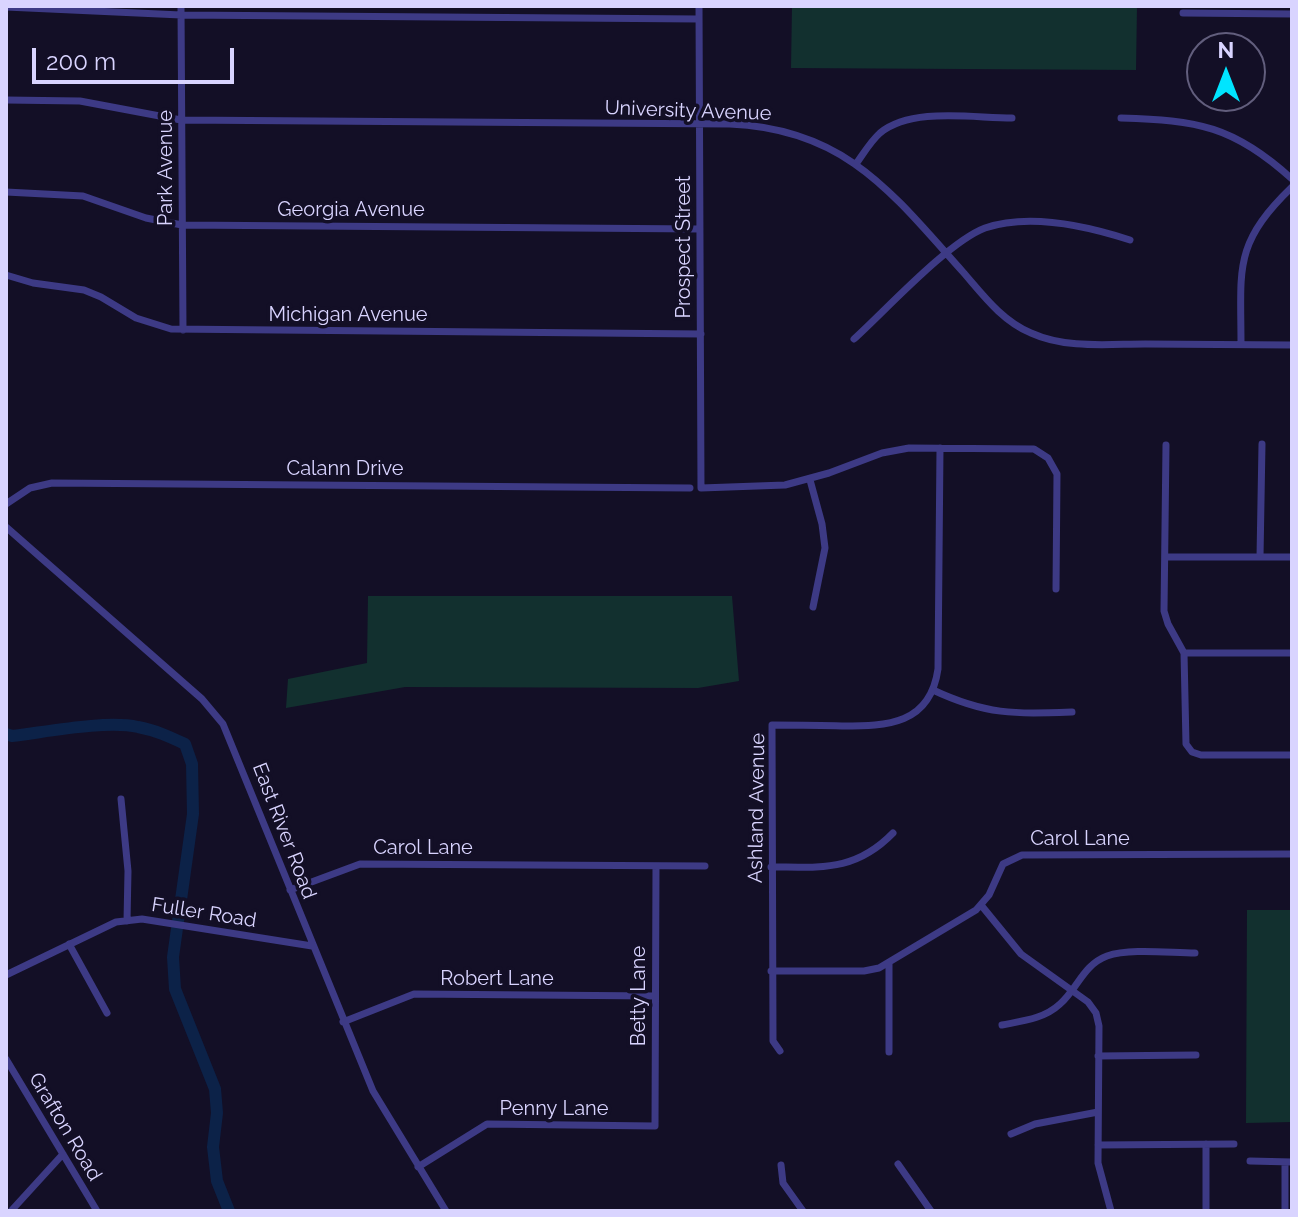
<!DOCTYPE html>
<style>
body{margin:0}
#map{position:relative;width:1298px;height:1217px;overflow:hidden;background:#130f26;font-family:Raleway,sans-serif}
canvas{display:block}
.frame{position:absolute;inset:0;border:8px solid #d9d4ff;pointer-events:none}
.north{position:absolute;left:1186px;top:32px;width:80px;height:80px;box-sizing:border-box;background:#130f26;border:2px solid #625e7d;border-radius:50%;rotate:0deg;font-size:22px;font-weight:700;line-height:32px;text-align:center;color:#d9d4ff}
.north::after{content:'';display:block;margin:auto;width:28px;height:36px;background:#00e5ff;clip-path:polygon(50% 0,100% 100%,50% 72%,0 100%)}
.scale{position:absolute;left:32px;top:48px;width:202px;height:36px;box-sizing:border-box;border:4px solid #d9d4ff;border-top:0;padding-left:10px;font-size:24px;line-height:28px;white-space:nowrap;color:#d9d4ff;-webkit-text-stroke:6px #130f26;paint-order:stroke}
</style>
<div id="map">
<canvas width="1298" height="1217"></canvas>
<div class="frame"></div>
<div class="north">N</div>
<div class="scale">200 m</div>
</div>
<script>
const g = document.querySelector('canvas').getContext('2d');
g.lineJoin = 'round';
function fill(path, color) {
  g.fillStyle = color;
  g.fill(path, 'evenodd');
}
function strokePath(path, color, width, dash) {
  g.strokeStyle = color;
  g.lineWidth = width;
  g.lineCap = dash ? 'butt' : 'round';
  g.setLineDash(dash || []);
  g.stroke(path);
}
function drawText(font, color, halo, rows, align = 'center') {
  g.font = font + ' Raleway,sans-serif';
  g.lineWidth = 7;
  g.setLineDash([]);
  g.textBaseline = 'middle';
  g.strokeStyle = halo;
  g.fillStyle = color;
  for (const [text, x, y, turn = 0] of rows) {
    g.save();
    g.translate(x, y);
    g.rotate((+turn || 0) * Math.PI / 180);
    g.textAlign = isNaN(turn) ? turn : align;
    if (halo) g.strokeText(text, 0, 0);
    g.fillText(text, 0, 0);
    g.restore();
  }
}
const green = new Path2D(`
 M792 6H1137L1136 70 791 68Z
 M368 596H732L739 681 698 688 405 687 286 708 288 679 367 663Z
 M1247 910H1292V1122L1246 1123Z`);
const river = new Path2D(`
 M6 734 12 736C46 732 106 720 138 727 155 730 170 737 185 744L192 764 193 814 173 957 175 989 215 1089 217 1113 213 1147 217 1181 229 1211`);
const minor = new Path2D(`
 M181 6 183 330
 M699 6 701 488 785 485 829 473 882 453 909 448 1034 449 1048 458 1057 474 1056 589
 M6 7 181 15 699 19
 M1183 13 1292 14
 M6 100 80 101 181 120 730 124C846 129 892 193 963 272 983 295 1002 321 1031 333 1066 349 1108 344 1145 344 1194 344 1243 345 1292 345
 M1121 118C1197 120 1234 126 1292 179
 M856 164C864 153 870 142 880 133 912 107 972 118 1012 118
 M6 192 83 196 146 218 182 225 700 229
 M6 275 33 283 84 290 101 297 136 318 171 329 701 334
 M854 339C886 310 948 242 985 228 1029 213 1087 226 1130 240
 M1241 344C1241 268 1233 244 1292 187
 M1166 445 1164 611 1168 624 1184 653 1186 744 1192 752 1201 755H1292
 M810 480 822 524 825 548 813 607
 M6 504 30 488 52 483 690 488
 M6 527 202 699 223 724 373 1091 446 1211
 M1165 557H1292
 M1260 557 1262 444
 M1184 653H1292
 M933 690C986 715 1014 714 1072 712
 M121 799 128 871 127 921
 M771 867C821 867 855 872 893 833
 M290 890 360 864 705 866
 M981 905 1021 954 1088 1002 1096 1013 1099 1026 1098 1163 1111 1211
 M69 944 107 1013
 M771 971H864L879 968 976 910 989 895 1003 864 1022 855 1292 854
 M6 975 116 922 142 919 312 946
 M343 1022 414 994 655 996
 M1002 1025C1022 1021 1044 1019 1060 1004 1078 988 1083 965 1107 956 1130 948 1170 953 1195 953
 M780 1051 773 1041 772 725C795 725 818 725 842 726 887 726 930 725 938 669L940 448
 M889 1052V963
 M1098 1056 1196 1055
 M6 1059 97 1211
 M1011 1134 1035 1124 1098 1112
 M1098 1145 1234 1144
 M1250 1161 1292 1162
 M898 1164 931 1211
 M781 1165 783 1183 803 1211
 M418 1167 487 1124 655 1126 656 866
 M11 1211 63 1154
 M1206 1211V1144
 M1285 1211V1162`);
const streetNames = [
 ["University Avenue",688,111,2],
 ["Park Avenue",166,168,-90],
 ["Georgia Avenue",351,210],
 ["Prospect Street",684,247,-90],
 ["Michigan Avenue",348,315],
 ["Calann Drive",345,469],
 ["Ashland Avenue",757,808,-89],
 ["East River Road",284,831,69],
 ["Carol Lane",1080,839],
 ["Carol Lane",423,848],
 ["Fuller Road",204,913,9],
 ["Robert Lane",497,979],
 ["Betty Lane",639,996,-90],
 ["Penny Lane",554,1109],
 ["Grafton Road",65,1127,59]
];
fill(green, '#12302f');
strokePath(river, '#0c2248', 12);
strokePath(minor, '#3d3a85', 7);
drawText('20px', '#d9d4ff', '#130f26', streetNames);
</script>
